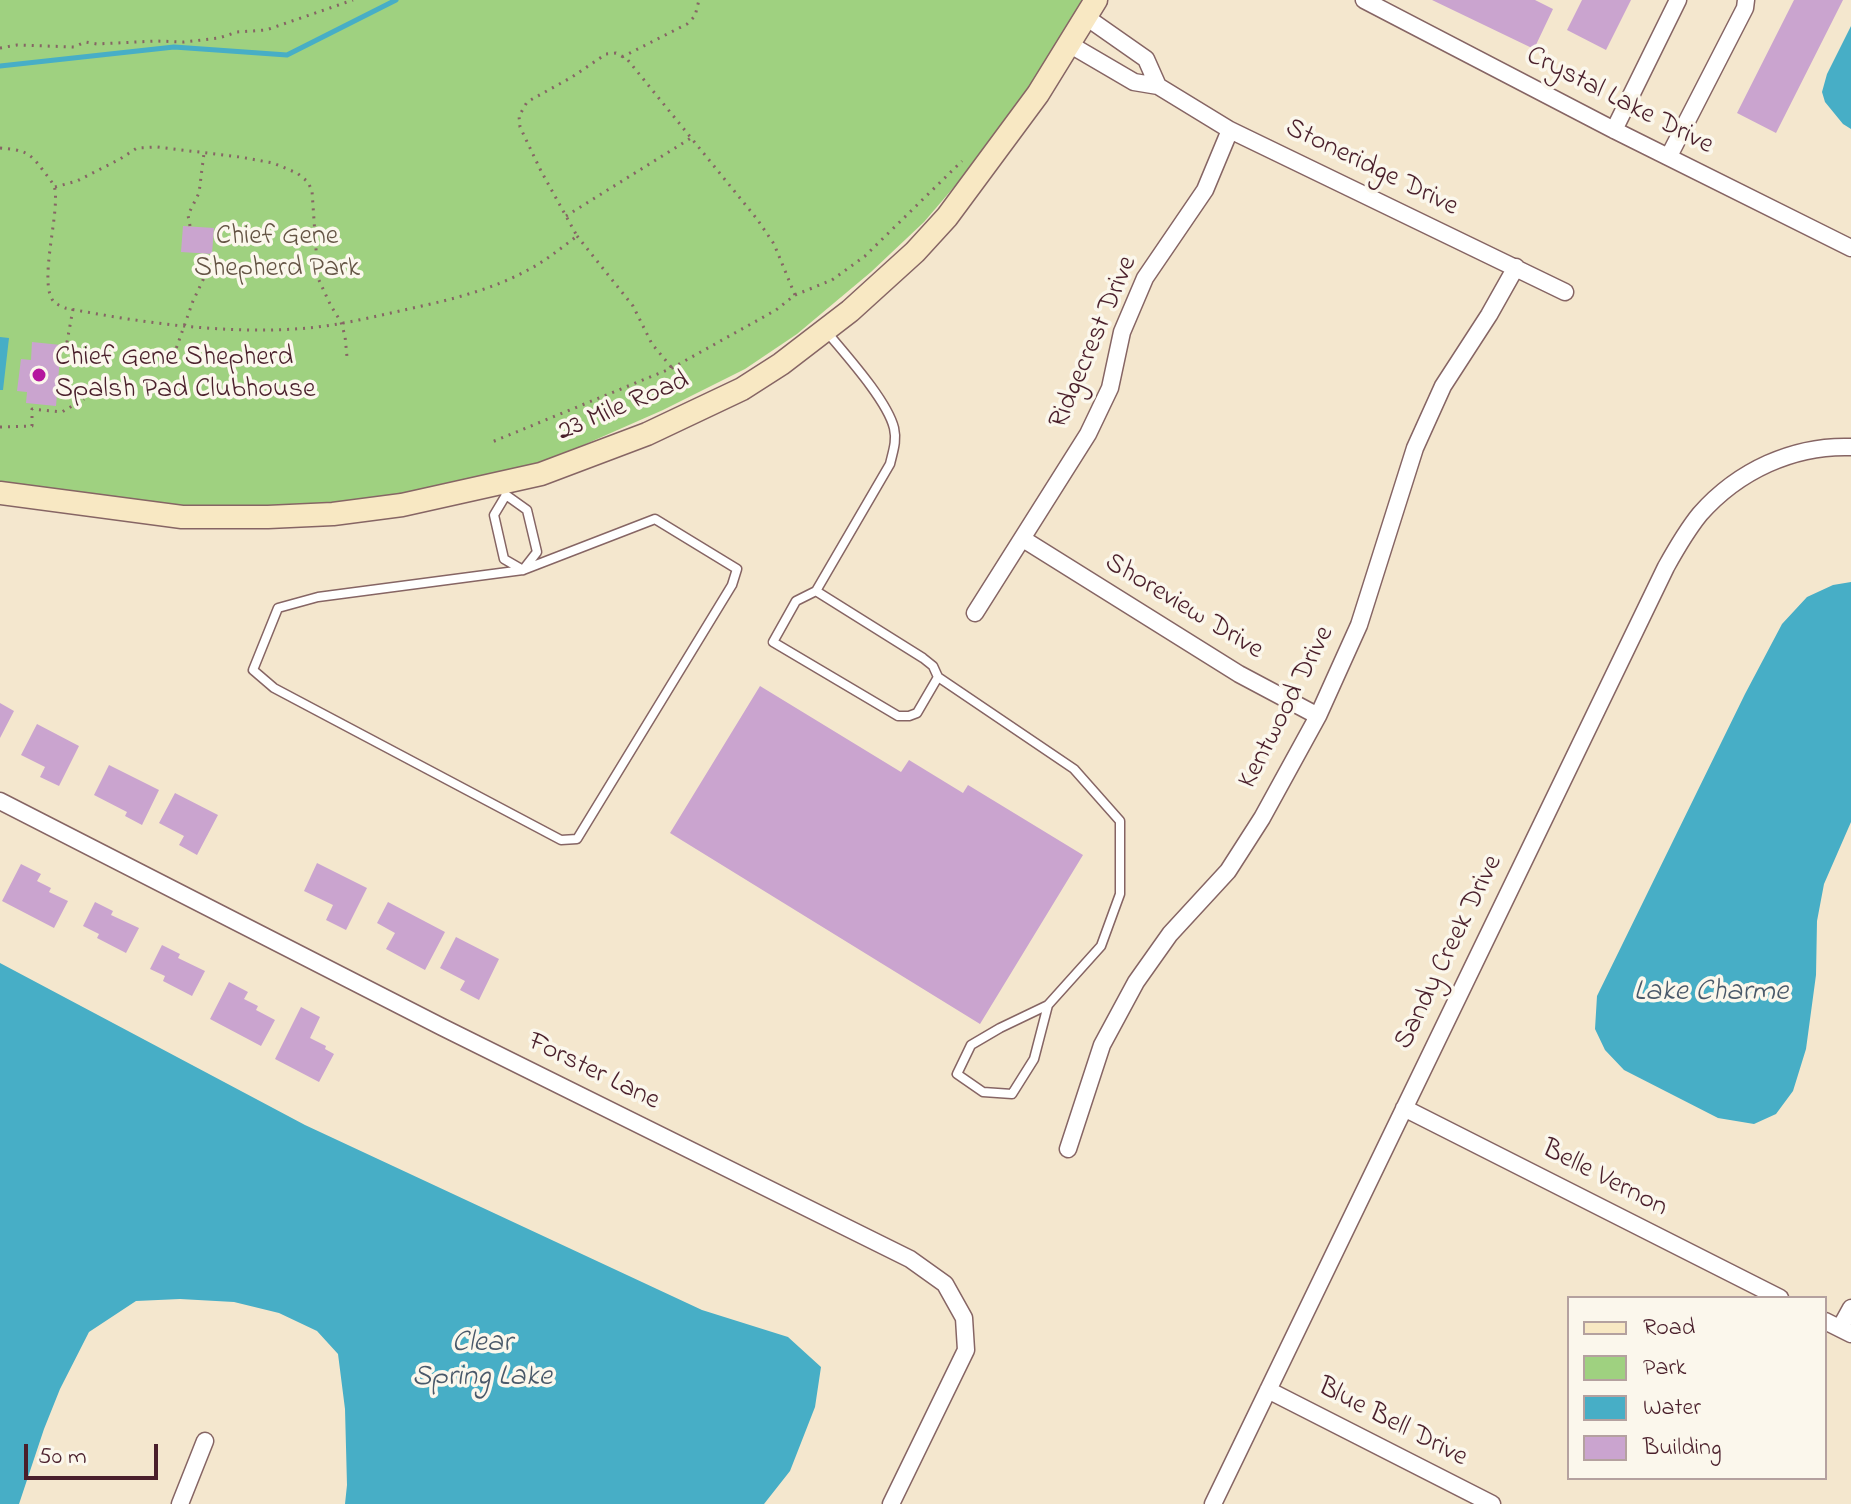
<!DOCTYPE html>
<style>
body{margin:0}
#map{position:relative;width:1851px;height:1504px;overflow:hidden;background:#f4e7ce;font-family:"Indie Flower",sans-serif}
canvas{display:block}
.legend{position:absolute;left:1567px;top:1296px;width:260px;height:184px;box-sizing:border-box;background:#fbf7ec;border:2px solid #b4a19f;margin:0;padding:10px 14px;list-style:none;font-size:24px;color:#4a1f2b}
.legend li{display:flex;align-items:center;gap:16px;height:40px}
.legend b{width:40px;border:2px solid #b4a19f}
.scale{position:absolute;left:24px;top:1444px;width:134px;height:36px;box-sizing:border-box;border:4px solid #4a1f2b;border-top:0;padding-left:10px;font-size:24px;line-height:28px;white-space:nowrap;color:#4a1f2b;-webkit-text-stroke:6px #fbf7ec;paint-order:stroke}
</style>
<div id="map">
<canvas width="1851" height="1504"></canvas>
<ul class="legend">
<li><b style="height:10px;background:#f8e8c3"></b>Road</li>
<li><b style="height:22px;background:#9fd180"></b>Park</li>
<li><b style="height:22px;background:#47aec6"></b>Water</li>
<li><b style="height:22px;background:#caa4cf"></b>Building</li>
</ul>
<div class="scale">50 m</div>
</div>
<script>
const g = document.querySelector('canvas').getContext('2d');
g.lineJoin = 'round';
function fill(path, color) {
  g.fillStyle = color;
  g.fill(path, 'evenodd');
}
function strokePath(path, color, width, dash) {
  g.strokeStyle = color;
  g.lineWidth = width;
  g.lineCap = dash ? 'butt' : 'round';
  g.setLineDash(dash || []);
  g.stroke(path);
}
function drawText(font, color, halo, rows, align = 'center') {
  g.font = font + ' "Indie Flower",sans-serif';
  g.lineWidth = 7;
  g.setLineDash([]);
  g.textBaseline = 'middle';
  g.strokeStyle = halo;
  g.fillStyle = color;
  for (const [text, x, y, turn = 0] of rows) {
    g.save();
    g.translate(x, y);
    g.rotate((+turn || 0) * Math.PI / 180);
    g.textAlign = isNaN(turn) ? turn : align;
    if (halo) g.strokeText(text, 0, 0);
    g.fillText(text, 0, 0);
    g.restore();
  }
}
const green = new Path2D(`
 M0 0H1087L1033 89 983 153 924 222 871 272 797 334 745 369 663 410 538 465 466 484 319 507 182 509 0 485Z`);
const water = new Path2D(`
 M1851 26V129L1843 124 1825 102 1822 92 1827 74Z
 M0 337 9 338 3 390H0Z
 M1851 582V822L1824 884 1817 921 1816 975 1806 1049 1793 1091 1776 1114 1754 1124 1718 1118 1624 1070 1605 1050 1595 1029 1597 996 1745 694 1782 624 1807 597 1833 585Z
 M0 963 305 1125 702 1310 788 1337 821 1367 815 1407 790 1471 764 1504H345L347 1485 345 1409 338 1354 317 1331 279 1313 234 1302 180 1299 136 1301 89 1332 60 1389 44 1429 19 1504H0Z`);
const stream = new Path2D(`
 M0 66 174 47 287 55 396 0`);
const building = new Path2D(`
 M1432 0H1535L1553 9 1534 49Z
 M1582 0H1631L1606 50 1567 30Z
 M1794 0H1843L1776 133 1737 113Z
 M183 226 214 228 212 254 181 252Z
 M32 342 61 345 56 406 26 403 27 392 17 391 21 359 31 360Z
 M760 686 901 772 909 760 963 793 968 785 1083 855 980 1024 670 833Z
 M0 703 14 711 0 738Z
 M37 724 79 746 59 786 40 777 45 767 21 755Z
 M109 765 159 790 142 825 125 816 127 812 94 795Z
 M175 793 218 815 197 855 179 845 184 836 159 823Z
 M317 863 367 888 346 930 326 920 333 905 304 891Z
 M21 864 41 874 37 881 51 888 49 892 68 901 54 928 2 901Z
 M95 902 113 911 111 915 139 928 126 953 97 938 99 934 83 926Z
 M388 902 445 932 425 970 386 949 395 933 377 923Z
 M456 937 499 959 479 1000 460 990 465 981 440 968Z
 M162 945 180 954 178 958 205 971 192 996 163 981 165 976 150 969Z
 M229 982 248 992 244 999 258 1006 256 1010 275 1020 261 1046 210 1019Z
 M301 1007 320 1017 310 1038 326 1046 325 1049 334 1054 319 1082 275 1059Z`);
const path = new Path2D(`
 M0 48 17 45 74 47 85 42 97 44 156 41 184 42 219 38 237 32 266 30 353 0
 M622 57 687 24 695 16 699 0
 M0 148C22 150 29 151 42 169 47 176 54 183 55 190 59 217 38 284 54 302 56 304 63 307 65 308 143 323 228 335 308 328 340 325 373 317 404 310 445 301 489 291 526 271 544 262 560 249 577 236L541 171 520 127 519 116 527 102 572 77 606 54 616 53 627 59 757 219 774 244 795 295 776 310 672 368 492 442
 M55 187 77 181 120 159 137 148 157 147 240 157 273 163 297 173 308 182 312 191 318 278 331 306 341 322 345 336 347 357
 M566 216 691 138
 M190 226 188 215 199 193 204 153
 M577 236 633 306 652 344 672 368
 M795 295 832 280 865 256 962 161
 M73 309 67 342 89 366
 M171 363 193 301 203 280 207 254
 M0 427 32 426V409L62 412 84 399`);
const service = new Path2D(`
 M502 486 506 495 527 510 537 552 523 570 504 559 494 515 506 495
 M655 519 737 569 732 585 577 839 561 840 274 688 253 670 278 608 318 597 523 570Z
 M816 591 796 601 773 642 898 716H909L917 713 938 677 933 666 923 658 816 591 890 464C893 451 897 441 894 428 887 400 845 354 826 331
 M938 677 1074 769 1120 821V894L1101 946 1048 1005 1000 1028 971 1045 957 1074 983 1092 1012 1094 1034 1059 1048 1005`);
const minor = new Path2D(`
 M1364 0 1614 130 1851 248
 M1086 17 1146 59 1158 86
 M1069 44 1134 82 1158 86 1230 130 1565 292
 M1614 130 1678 0
 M1669 156 1745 8 1746 0
 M1023 539 1239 674 1318 716
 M975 613 1088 434 1110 388 1122 332 1145 278 1205 190 1230 130
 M0 801 442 1027 910 1259 945 1284 964 1318 966 1350 891 1504
 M1404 1108 1780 1298
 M1068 1149 1102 1045 1136 982 1170 934 1228 871 1262 818 1318 716 1359 625 1415 448 1443 386 1489 315 1516 267
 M1825 1321 1851 1334
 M1840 1328 1851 1308
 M1268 1390 1492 1504
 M180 1504 205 1441
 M1213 1504 1666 567C1676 549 1687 530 1700 514 1738 471 1793 445 1851 447`);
const secondary = new Path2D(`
 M0 493 182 517H268L333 514 402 505 541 474 647 434 742 389 781 364 850 311 915 252 947 217 1038 94 1096 0`);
const markers = [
 [39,375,8,"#b5179e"]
];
const streetNames = [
 ["Crystal Lake Drive",1619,102,27],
 ["Stoneridge Drive",1371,169,26],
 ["Ridgecrest Drive",1095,343,-67],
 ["23 Mile Road",624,408,-23],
 ["Shoreview Drive",1183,608,31],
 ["Kentwood Drive",1288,708,-63],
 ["Sandy Creek Drive",1450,953,-64],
 ["Forster Lane",593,1073,26],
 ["Belle Vernon",1604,1180,27],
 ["Blue Bell Drive",1392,1424,27]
];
const parkNames = [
 ["Chief Gene",277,238],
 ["Shepherd Park",277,270]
];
const poiNames = [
 ["Chief Gene Shepherd",55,359],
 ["Spalsh Pad Clubhouse",55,391]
];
const waterNames = [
 ["Lake Charme",1711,994],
 ["Clear",482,1345],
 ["Spring Lake",482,1379]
];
fill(green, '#9fd180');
fill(water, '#47aec6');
strokePath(stream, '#47aec6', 5);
fill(building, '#caa4cf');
strokePath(service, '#866564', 11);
strokePath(minor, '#866564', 19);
strokePath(secondary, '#866564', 25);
strokePath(path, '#866564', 3, [2, 6]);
strokePath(service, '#fff', 8);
strokePath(minor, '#fff', 16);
strokePath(secondary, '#f8e8c3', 22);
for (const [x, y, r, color] of markers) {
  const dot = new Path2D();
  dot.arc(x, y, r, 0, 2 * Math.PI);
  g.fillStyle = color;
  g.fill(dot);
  strokePath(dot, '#fbf7ec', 3);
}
drawText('28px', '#4a1f2b', '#fbf7ec', streetNames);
drawText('28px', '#645444', '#fbf7ec', parkNames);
drawText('28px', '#4a1f2b', '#fbf7ec', poiNames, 'left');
drawText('italic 30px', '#495869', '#fbf7ec', waterNames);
</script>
